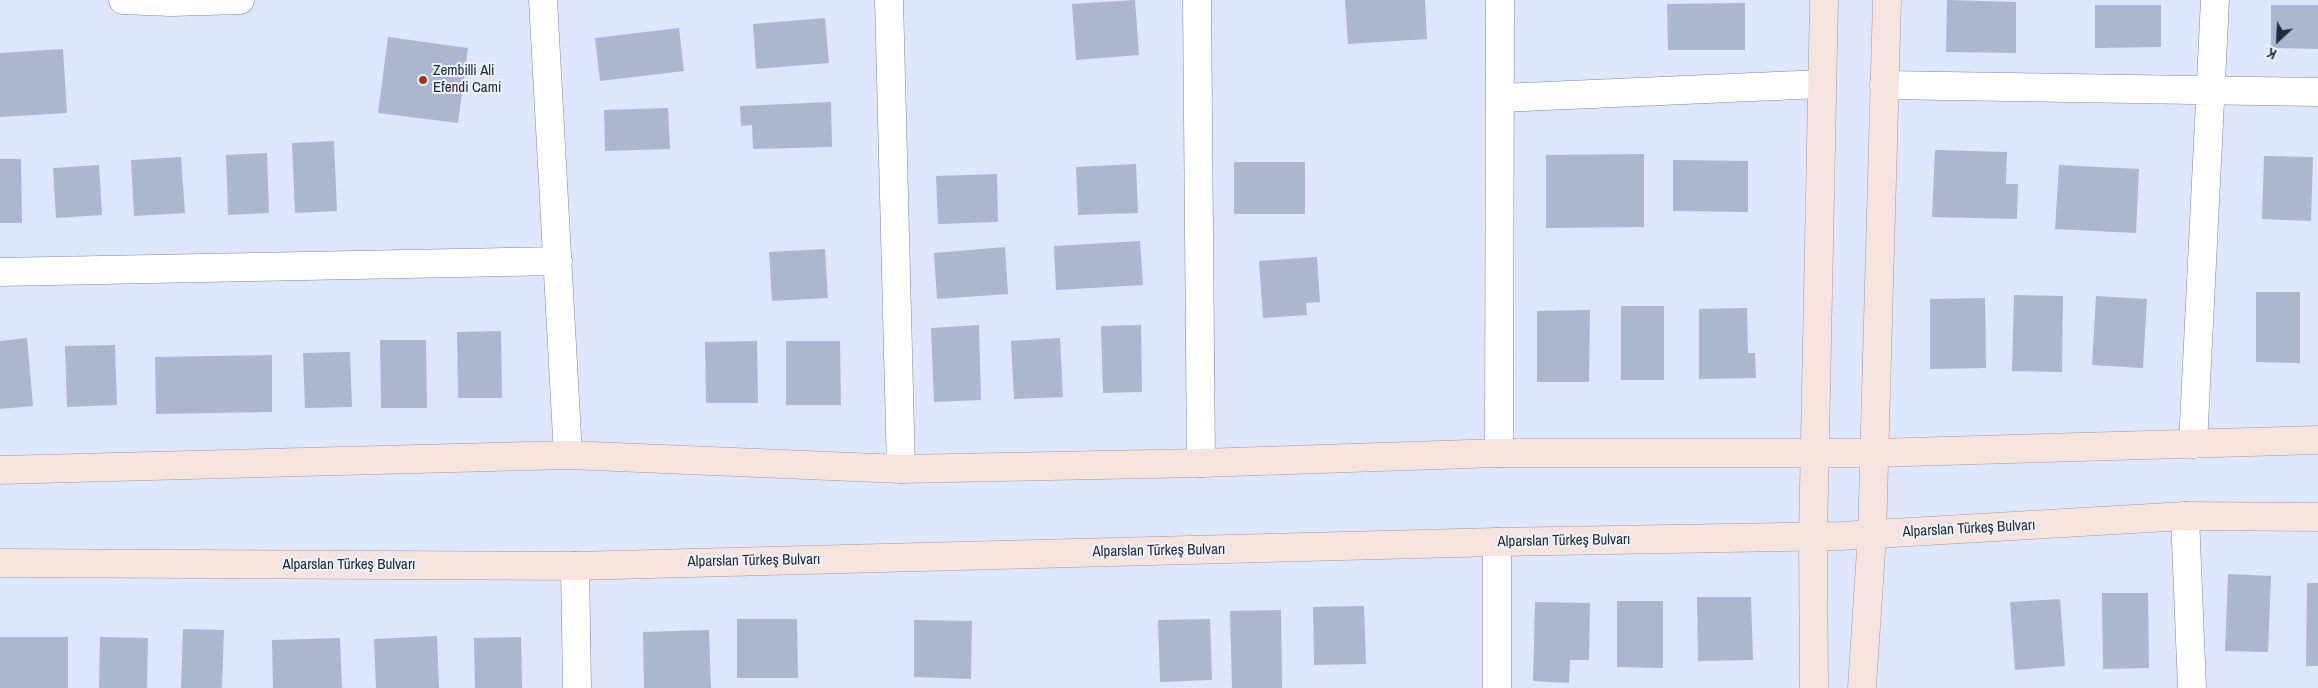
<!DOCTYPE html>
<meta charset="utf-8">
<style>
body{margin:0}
#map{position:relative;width:2318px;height:688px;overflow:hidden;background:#dde6fd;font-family:"Archivo Narrow",sans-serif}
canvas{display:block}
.north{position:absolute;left:2253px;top:15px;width:50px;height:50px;-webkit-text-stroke:4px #eff3ff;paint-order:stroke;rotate:205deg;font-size:14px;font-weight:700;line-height:20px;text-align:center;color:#262a34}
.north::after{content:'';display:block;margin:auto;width:18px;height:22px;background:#262a34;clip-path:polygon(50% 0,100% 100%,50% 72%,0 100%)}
</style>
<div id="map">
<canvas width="2318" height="688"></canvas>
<div class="north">K</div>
</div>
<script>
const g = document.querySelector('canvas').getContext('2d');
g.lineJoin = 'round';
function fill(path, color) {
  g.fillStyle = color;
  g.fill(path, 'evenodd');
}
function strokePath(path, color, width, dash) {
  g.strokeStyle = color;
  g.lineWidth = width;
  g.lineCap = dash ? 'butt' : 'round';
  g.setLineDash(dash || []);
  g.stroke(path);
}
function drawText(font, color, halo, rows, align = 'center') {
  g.font = font + ' "Archivo Narrow",sans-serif';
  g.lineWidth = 4;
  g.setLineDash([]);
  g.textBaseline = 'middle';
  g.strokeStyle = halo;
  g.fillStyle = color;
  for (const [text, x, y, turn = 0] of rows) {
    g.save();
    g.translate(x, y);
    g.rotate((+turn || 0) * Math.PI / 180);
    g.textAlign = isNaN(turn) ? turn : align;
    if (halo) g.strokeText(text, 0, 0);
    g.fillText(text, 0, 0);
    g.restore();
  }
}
const building = new Path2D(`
 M1135 0 1139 55 1076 60 1072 4Z
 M1345 0H1425L1427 39 1348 44Z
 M1947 0 2016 2V53L1946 52Z
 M1745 3V50H1668L1667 4Z
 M2095 5H2161V47L2095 48Z
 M2271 5H2318V49L2271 48Z
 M825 18 829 63 756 69 753 24Z
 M679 28 684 71 600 81 595 38Z
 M388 37 468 48 458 123 378 113Z
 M63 49 67 113 0 117V53Z
 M831 102 832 147 753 149 752 125 741 126 740 106Z
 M668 108 670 149 605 151 604 110Z
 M334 141 337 211 295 213 292 143Z
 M1935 150 2007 152 2006 184H2018L2017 219 1932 217Z
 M267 153 269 213 228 215 226 155Z
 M1644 154V227L1546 228V155Z
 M2264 156 2313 157 2311 221 2262 219Z
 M181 157 185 213 134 216 131 160Z
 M0 159H21L22 223H0Z
 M1673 160 1748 161V212L1673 211Z
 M1234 162H1305V214H1234Z
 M1136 164 1138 213 1078 215 1076 167Z
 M99 165 102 215 56 218 53 168Z
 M2059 165 2139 169 2136 233 2055 229Z
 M997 174 998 222 938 224 936 176Z
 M1140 241 1143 285 1056 290 1054 246Z
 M1005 247 1008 294 937 299 934 253Z
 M825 249 828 298 772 301 769 252Z
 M1317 257 1320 302 1306 303 1307 315 1263 318 1259 261Z
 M2256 292H2300V363L2256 362Z
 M2014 295 2063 296 2062 372 2012 371Z
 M2096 296 2147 299 2143 368 2092 365Z
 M1985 298 1986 368 1930 369V299Z
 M1621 306H1664V380H1621Z
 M1747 308 1748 353H1755L1756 378 1699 379V309Z
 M1590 310 1589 382H1537V311Z
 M979 325 981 400 934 402 931 328Z
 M1141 325 1142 392 1103 393 1101 326Z
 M501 331 502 398H458L457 332Z
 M27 338 33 406 0 409V341Z
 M1060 338 1063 397 1014 399 1011 341Z
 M380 340H426L427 408H381Z
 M757 341 758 403H706L705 342Z
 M786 341H840L841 405H786Z
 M115 345 117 405 67 407 65 346Z
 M350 352 352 407 305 408 303 353Z
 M272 355V412L156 414 155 357Z
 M2228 574 2271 576 2268 652 2225 651Z
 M2307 583H2318V666H2306Z
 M2102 593H2148L2149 668 2103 669Z
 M1697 597H1751L1753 660 1698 661Z
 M2060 599 2065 666 2015 670 2010 602Z
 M1617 601H1663V668L1617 667Z
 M1535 602 1590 603 1589 660H1570L1569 683 1533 681Z
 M1364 606 1366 664 1314 665 1313 607Z
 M1281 610 1282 688H1232L1230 611Z
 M737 619H797L798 678H737Z
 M1210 619 1212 680 1160 682 1158 620Z
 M914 620 972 621 971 679 914 677Z
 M183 629 224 630 222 688H181Z
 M709 630 711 688H644L643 632Z
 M437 636 439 688H376L374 639Z
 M0 637H68V688H0Z
 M100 637 148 638 147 688H99Z
 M521 637 522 688H475L474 638Z
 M340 638 342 688H273L272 640Z`);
const minor = new Path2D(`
 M123 0 171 2 240 0
 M543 0 568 455
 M889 0 901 469
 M1197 0 1201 463
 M1884 85 2318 92
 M1500 98 1822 84
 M0 272 558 261
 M2193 444 2215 0
 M1499 453 1500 0
 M2185 516 2192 688
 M575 566 577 688
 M1497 688V542`);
const major = new Path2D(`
 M0 470 568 455 901 469 1201 463 1499 453H1875L2318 440
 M0 563 575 566 1497 542 1841 536 2185 516 2318 517
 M1814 688 1813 536 1824 0
 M1862 688 1872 535 1887 0`);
const markers = [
 [423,80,5,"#a2391f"]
];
const poiNames = [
 ["Zembilli Ali",433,71],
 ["Efendi Cami",433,88]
];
const streetNames = [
 ["Alparslan Türkeş Bulvarı",1969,529,-3],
 ["Alparslan Türkeş Bulvarı",1564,541,-1],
 ["Alparslan Türkeş Bulvarı",1159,551,-1],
 ["Alparslan Türkeş Bulvarı",754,561,-1],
 ["Alparslan Türkeş Bulvarı",349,565]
];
fill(building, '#abb6d1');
strokePath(minor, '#7c86a0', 29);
strokePath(major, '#a79695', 29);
strokePath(minor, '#fff', 28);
strokePath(major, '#f4e3df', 28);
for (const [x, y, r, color] of markers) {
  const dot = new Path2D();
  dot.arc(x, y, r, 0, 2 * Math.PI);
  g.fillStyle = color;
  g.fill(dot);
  strokePath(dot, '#eff3ff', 2);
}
drawText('15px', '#262a34', '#eff3ff', poiNames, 'left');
drawText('15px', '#262a34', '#eff3ff', streetNames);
</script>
